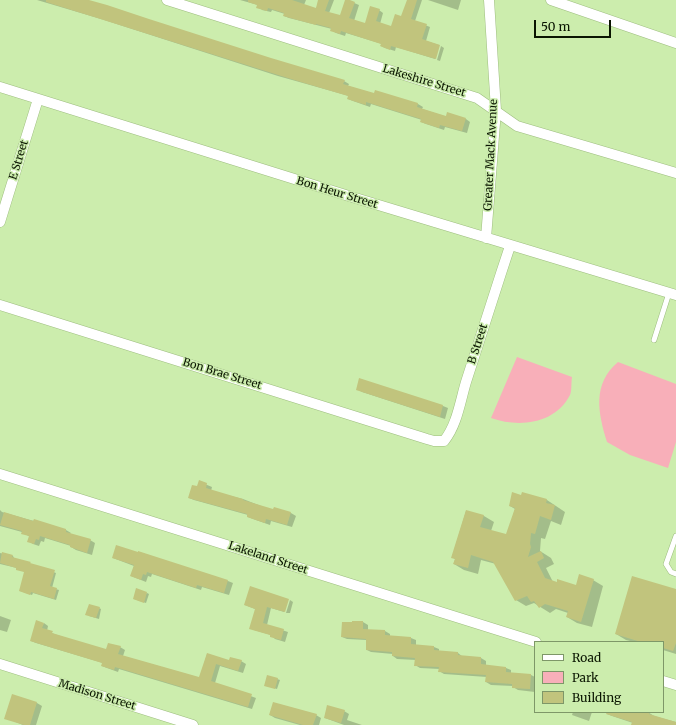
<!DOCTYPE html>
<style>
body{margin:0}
#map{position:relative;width:676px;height:725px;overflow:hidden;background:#ccedad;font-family:Merriweather,serif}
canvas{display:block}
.legend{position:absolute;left:534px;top:641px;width:130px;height:72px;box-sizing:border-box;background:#ccedad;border:1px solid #7e9768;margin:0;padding:5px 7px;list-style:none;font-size:12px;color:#0a1501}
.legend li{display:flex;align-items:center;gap:8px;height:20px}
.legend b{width:20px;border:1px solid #7e9768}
.scale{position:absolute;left:534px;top:20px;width:77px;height:18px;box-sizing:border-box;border:2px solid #0a1501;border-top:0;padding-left:5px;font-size:12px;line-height:14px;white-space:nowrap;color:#0a1501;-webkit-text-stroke:3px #ccedad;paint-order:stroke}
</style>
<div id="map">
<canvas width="676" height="725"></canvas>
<ul class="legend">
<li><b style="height:5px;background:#fff"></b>Road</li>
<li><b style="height:11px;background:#f8afb9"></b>Park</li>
<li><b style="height:11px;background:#c1c47d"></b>Building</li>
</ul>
<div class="scale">50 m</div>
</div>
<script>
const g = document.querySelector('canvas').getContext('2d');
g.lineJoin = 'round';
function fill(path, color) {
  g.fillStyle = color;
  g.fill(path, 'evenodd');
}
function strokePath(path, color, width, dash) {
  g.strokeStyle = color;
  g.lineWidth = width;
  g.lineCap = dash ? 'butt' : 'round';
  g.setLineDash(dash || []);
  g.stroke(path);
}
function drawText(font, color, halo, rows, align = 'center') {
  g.font = font + ' Merriweather,serif';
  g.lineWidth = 3;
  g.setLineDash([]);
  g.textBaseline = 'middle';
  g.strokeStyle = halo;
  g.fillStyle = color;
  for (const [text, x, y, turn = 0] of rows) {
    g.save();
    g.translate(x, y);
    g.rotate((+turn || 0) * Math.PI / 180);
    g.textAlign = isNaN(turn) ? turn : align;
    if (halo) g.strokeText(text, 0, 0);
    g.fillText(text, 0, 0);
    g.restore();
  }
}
const green = new Path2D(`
 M517 357 572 377C571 383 572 391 570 395 555 424 519 428 491 418Z
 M618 362 676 384V442L668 468 630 455 607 442C598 413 592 384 618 362Z`);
const shadow = new Path2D(`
 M37 0H86L270 59 344 81 349 84 348 86 375 94 376 91 418 104 423 107 422 109 447 117 466 119 470 122 467 133 445 127 444 130 426 124 421 122 422 120 371 104 370 107 353 101 348 99 349 96 278 76 101 19Z
 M240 0H306L304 5 316 9 319 0H334L329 13 341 17 347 0 359 5 354 21 365 24 379 10 383 13 380 24 392 28 402 17 408 0H422L415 21 430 27 426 41 439 45 435 59 396 47 395 51 385 48 381 46 382 44 346 33 345 36 336 33 331 30 332 29 289 18 284 16 285 14 272 10 271 12 262 10 258 5Z
 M428 0H461L458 10Z
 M441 46 444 48 440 61 437 60Z
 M360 379 443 406 448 408 445 419 362 392 357 389Z
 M200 482 212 487 211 491 243 499 274 511 275 508 291 513 296 516 292 527 271 521 270 525 253 519 248 517V515L194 500 189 498 198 487Z
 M523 493 547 500 565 512 561 525 551 521 545 539 541 538 540 551 551 558 554 564 546 568 553 582 577 586 593 580 603 586 592 627 577 623 567 617 568 613 556 609 550 613 534 603 526 606 516 600 496 564 481 560 478 574 464 570 454 564 455 559 452 557 466 511 484 516 494 522 491 531 507 535 515 509 510 506 522 496Z
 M0 510 2 512 66 530 71 533 70 534 90 540 95 543 92 555 76 550 71 547V546L45 538 44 542 41 541 39 546 33 544 28 541 30 537 22 532 0 526Z
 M139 552 228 581 233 583 229 595 202 587 201 590 152 574 151 577 148 576 146 582 131 576 134 566 113 558Z
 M0 553 13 556 14 558 56 573 52 588 59 590 56 600 33 593 32 595 20 591 25 572 17 568 0 564Z
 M676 590V654L663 650V642H634L626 640 616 634Z
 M147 593 149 594 146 603 134 599Z
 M288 599 284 612 271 608 267 625 288 632 285 642 275 639 271 635 254 630 255 609 245 605Z
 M290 600 293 602 290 613H286Z
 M99 608 101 609 99 619 89 616Z
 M0 616 11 620 7 632 0 630Z
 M363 622 368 625V630L385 631 390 634V636L411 638 416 640V645L434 647 439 649V651L458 653 463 657 481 658 486 661V666L506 668 511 670V673L531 675 535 677V692L518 690 513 687V686L491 685 486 682 487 677 444 674 439 671 440 669 420 668 415 665 416 660 397 659 393 656V654L371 652 367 650V640L347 639 342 637Z
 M44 623 48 626 47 631 57 635 107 651 120 647 125 650 123 656 200 678 207 654 230 661H241L246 664 243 673 220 666 215 683 256 698 252 709 119 669 118 672 107 668 102 666 103 663 36 643 31 641Z
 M268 676 280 680 277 689 267 686Z
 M13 696 37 703 42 706 36 725H23L6 718Z
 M344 711 349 714 347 720 362 725H344L325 718Z
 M573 712H592L589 721 572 715Z
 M608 712H648L654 716 676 722V725H632L633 723 612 716 607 714Z
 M270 715H316L321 718 319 725H300L275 718Z`);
const building = new Path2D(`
 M46 0H89L107 5 149 19 271 58 345 80 343 84 374 93 375 90 418 103 417 107 446 116 447 112 466 118 462 131 440 125 439 128 420 122 421 119 366 102V105L347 99 348 96 291 79 94 17 46 2Z
 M248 0H292L316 8 318 0H329L325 11 340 15 345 0H350L355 2 349 18 365 23 370 6 380 9 376 21 391 26 395 14 401 16 407 0H417L411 19 427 24 422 39 440 45 436 59 391 46 390 50 380 46 381 44 341 31 340 34 330 31 331 28 316 24V25L283 16 284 13 268 8 267 11 256 8 257 5 248 2Z
 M359 378 443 405 440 417 356 390Z
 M199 480 207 483 206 488 243 499V500L273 509 274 507 291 512 287 525 266 519 265 523 247 517V514L188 498 192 485 197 486Z
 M512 492 521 495 522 492 547 499 546 503 555 505 551 520 540 516 535 534 531 533 530 544 531 547 528 557 541 551 544 558 537 562 545 578 557 582V579L576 585 579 574 594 579 581 622 566 617 568 611 545 604 539 608 534 601 531 602 527 596 515 601 493 562 471 555 468 568 453 564 455 559 451 558 466 510 484 515 480 527 506 534 515 508 509 506Z
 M4 512 33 521 34 519 66 529V532L91 539 87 553 70 547V545L40 536 39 540 36 539 34 544 27 542 29 536 21 534 22 531 0 525Z
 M116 545 138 552V551L228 580 224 593 197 585 196 588 147 572 146 575 143 574 141 580 130 576 134 565 112 558Z
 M2 552 13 555 12 557 31 562 30 563 55 570 50 586 57 588 54 599 31 592 30 595 19 591 24 572 16 570V568L0 563Z
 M632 576 676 589V643L673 651 663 648V642H641L615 634Z
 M250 586 289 599 285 612 267 607 263 623 284 629 281 640 270 637V635L249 629 255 609 244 605Z
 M136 588 147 592 144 603 133 599Z
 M89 604 100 607 96 618 85 615Z
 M36 620 44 623 42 628 53 631 52 633 106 649 108 643 121 646 118 654 199 677 207 653 229 660 230 657 242 660 238 671 216 664 211 681 252 694 248 707 115 667 114 670 101 666 102 663 30 641Z
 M352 621H363V629L385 630V635L411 637V644L434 646V650L458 652V655L481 657V664L506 667V672L531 674 530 689 512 688V684L485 682 486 675 438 672 439 667 414 666 415 658 392 656V652L366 650V639L341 637 342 622H352Z
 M267 675 278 678 275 689 264 686Z
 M12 694 37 702 30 725H24L4 719Z
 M273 702 317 714 313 725H303L269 715Z
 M327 705 345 710 341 723 324 718Z
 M607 712H650L649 714 676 722V725H631L632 722 606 714Z`);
const lane = new Path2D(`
 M654 340 669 293
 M676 536 666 564 671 572 676 574`);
const street = new Path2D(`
 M167 0 477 98 517 126 676 173
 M551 0 676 43
 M0 87 352 197 676 295
 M0 222 38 99
 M486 238 496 110 489 0
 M0 305 427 439 434 441H444C457 425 460 402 466 382 481 336 495 291 510 246
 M0 474 536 642
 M0 664 193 725
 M663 681 676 685`);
const streetNames = [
 ["Lakeshire Street",424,81,17],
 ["Greater Mack Avenue",491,155,-87],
 ["E Street",19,160,-73],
 ["Bon Heur Street",337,193,17],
 ["B Street",478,344,-72],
 ["Bon Brae Street",222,374,17],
 ["Lakeland Street",268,558,18],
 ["Madison Street",97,695,17]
];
fill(green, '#f8afb9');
fill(shadow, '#0003');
fill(building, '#c1c47d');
strokePath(lane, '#9dbd7f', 6);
strokePath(street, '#9dbd7f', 11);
strokePath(lane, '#fff', 5);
strokePath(street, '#fff', 10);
drawText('11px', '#0a1501', '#ccedad', streetNames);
</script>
